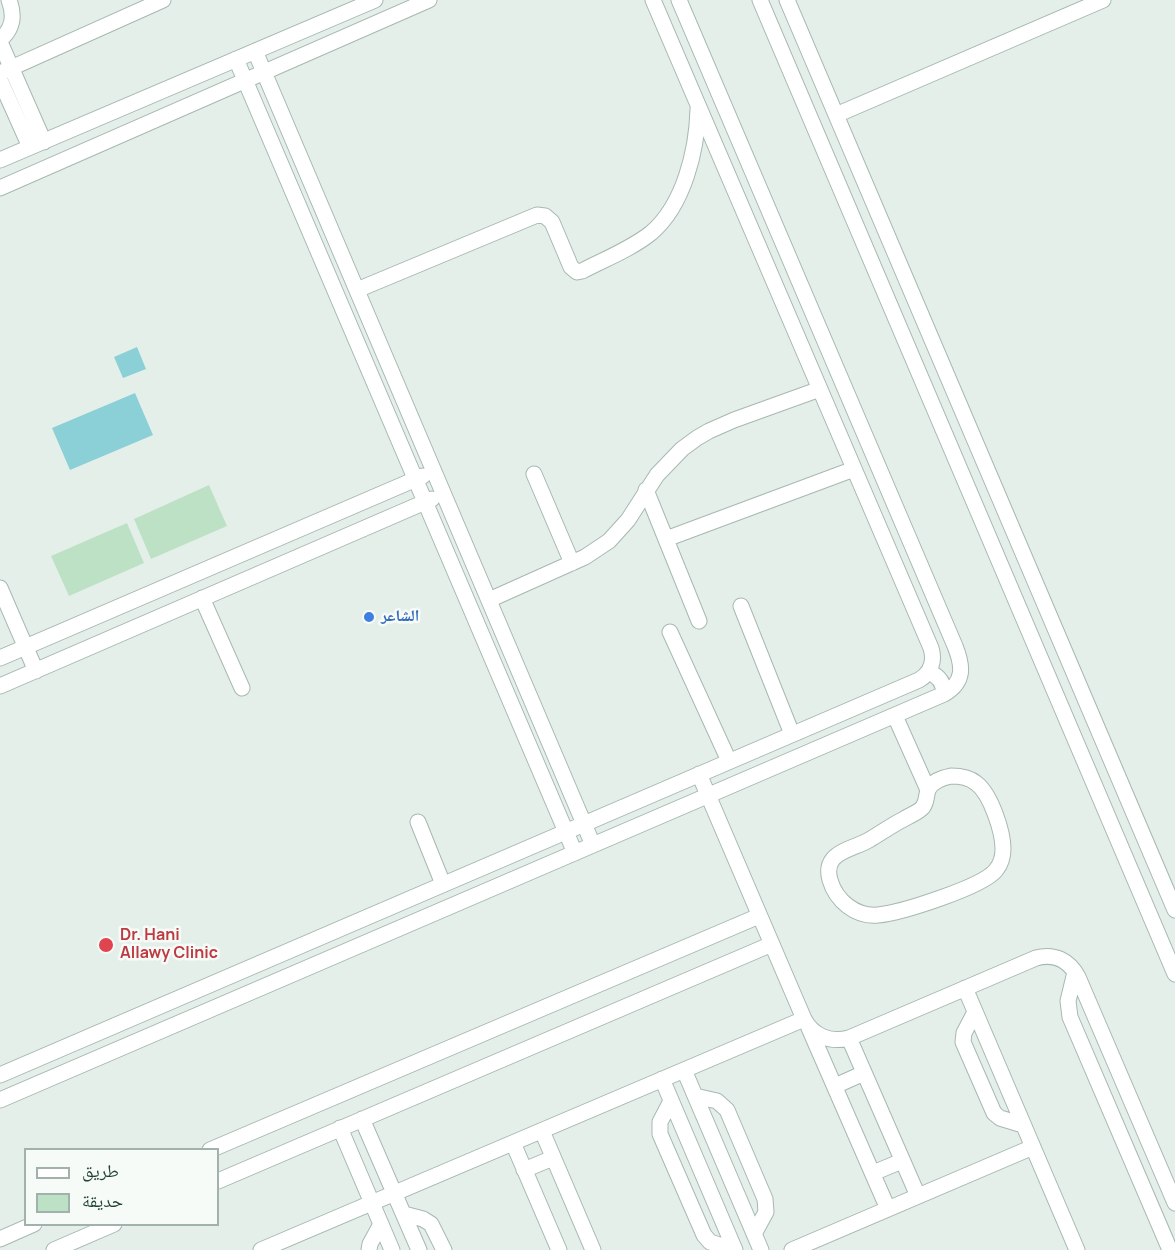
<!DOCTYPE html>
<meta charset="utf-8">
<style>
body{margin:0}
#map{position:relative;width:1175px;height:1250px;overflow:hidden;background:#e5efea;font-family:Manrope,"Noto Naskh Arabic",sans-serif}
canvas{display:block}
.legend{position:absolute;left:24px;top:1148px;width:195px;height:78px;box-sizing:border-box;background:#f6fbf8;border:2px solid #a1b1ab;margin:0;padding:8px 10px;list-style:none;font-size:18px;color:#224237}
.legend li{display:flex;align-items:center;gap:12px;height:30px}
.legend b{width:30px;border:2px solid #a1b1ab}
</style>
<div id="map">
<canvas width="1175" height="1250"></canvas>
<ul class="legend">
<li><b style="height:8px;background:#fff"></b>طريق</li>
<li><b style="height:16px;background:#bde1c4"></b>حديقة</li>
</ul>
</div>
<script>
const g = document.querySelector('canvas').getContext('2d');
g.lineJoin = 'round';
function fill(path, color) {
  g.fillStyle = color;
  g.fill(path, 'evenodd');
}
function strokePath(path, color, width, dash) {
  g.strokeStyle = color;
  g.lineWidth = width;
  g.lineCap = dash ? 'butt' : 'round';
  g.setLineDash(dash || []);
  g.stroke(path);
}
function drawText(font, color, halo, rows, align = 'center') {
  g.font = font + ' Manrope,"Noto Naskh Arabic",sans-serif';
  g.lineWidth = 5;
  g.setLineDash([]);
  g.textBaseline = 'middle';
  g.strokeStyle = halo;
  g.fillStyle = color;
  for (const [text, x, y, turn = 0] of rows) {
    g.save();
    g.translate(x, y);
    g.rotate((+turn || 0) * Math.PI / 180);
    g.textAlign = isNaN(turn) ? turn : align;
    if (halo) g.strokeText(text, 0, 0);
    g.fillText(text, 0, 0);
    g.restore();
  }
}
const green = new Path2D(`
 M209 485 227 526 151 559 134 519Z
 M127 523 144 563 69 596 51 556Z`);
const water = new Path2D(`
 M137 347 146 369 123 378 114 357Z
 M135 393 153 435 70 470 52 428Z`);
const minor = new Path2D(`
 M760 0 1175 974
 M787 0 1175 910
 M0 40C13 29 15 16 9 0
 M0 42 44 142
 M255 51 593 845
 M236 59 575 853
 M0 73 163 0
 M0 80 30 147
 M836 115 1103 0
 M0 160 375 0
 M0 188 429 0
 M357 290 537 215 545 216 552 222 571 267 577 272 582 271C605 259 631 249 651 233 684 205 697 150 698 109
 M534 474 572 563
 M646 490 699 621
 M666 539 854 469
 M0 588 36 671
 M202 598 242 688
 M489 600 585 557 609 541 628 520 657 475 682 449 697 438 709 431 734 420 820 389
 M741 606 792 734
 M670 632 729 761
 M0 658 423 476
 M929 672C939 676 944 683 944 694
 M0 686 432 499
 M895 716 928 790
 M699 774 804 1019C813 1036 830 1043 849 1038L1036 958C1054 953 1069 960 1078 977L1175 1203
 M951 776C960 776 969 777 976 783 991 794 1003 832 1003 849 1003 857 1000 865 996 870 983 887 900 913 878 915 856 917 836 901 830 880 828 873 828 865 833 859 840 850 859 846 869 840 881 833 892 825 904 819 910 815 918 813 923 807 927 801 926 796 928 790 932 781 942 778 951 776Z
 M418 822 443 884
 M1075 972 1068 1001 1070 1017 1170 1250
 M965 988 1077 1250
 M975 1012 964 1033 963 1042 994 1113 1000 1118 1023 1125
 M809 1028 888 1209
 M849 1038 918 1196
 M684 1070 761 1250
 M0 1075 919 680C931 673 935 661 931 648L653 0
 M662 1079 735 1250
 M835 1086 864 1073
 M695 1096 717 1101 727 1110 765 1199 766 1212 754 1234
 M0 1100 944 694C965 682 963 666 955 646L679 0
 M671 1101 660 1122V1134L704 1235 710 1242 735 1250
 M362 1119 419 1250
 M340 1128 392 1250
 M542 1131 593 1250
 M513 1143 559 1250
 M210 1150 759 916
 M524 1170 553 1158
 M873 1173 902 1161
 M218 1181 772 944
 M404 1214 423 1219 431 1224 444 1250
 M0 1239 34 1224
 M54 1250 114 1224
 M261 1250 804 1019
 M369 1250 370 1244 381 1224
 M792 1250 1033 1147`);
const markers = [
 [369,617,6,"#3f7fe0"],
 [106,945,8,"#e0444e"]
];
const shopNames = [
 ["الشاعر",381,617]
];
const healthNames = [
 ["Dr. Hani",120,936],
 ["Allawy Clinic",120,954]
];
fill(green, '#bde1c4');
fill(water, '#8ad0d6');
strokePath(minor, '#a7b8b1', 17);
strokePath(minor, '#fff', 15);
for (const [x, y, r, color] of markers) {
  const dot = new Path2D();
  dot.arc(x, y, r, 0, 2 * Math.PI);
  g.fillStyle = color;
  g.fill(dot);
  strokePath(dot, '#f6fbf8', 2);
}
drawText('bold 16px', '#366cbe', '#f6fbf8', shopNames, 'left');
drawText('bold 16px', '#be3a42', '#f6fbf8', healthNames, 'left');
</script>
